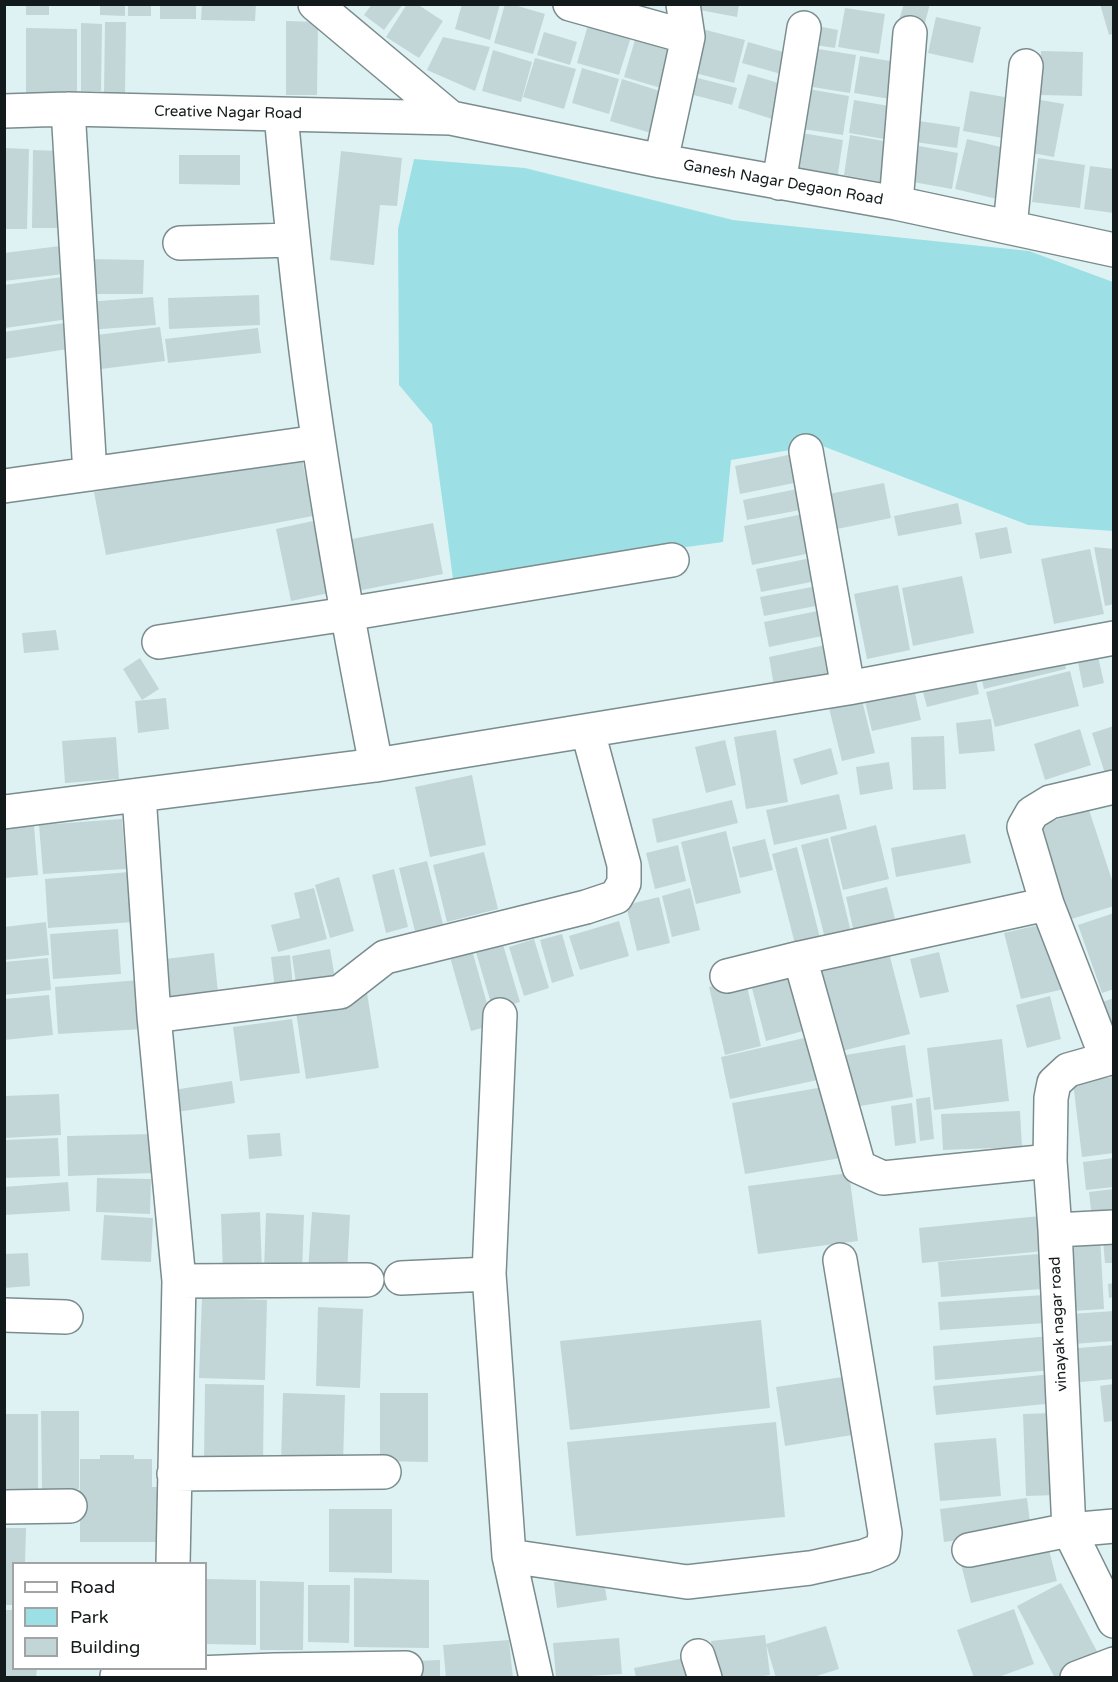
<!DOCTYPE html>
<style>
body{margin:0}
#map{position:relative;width:1118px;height:1682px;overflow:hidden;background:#dff2f3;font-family:"Varela Round",sans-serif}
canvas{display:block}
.frame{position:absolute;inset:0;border:6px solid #131a1b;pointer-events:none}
.legend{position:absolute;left:12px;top:1562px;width:195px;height:108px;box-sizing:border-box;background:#fff;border:2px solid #a1a3a4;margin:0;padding:8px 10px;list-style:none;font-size:18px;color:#131a1b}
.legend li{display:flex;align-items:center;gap:12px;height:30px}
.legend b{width:30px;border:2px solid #a1a3a4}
</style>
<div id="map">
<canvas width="1118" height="1682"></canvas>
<div class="frame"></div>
<ul class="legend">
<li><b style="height:8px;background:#fff"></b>Road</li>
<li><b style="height:16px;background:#9ce0e6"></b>Park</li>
<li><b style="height:16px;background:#c3d6d7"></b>Building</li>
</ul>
</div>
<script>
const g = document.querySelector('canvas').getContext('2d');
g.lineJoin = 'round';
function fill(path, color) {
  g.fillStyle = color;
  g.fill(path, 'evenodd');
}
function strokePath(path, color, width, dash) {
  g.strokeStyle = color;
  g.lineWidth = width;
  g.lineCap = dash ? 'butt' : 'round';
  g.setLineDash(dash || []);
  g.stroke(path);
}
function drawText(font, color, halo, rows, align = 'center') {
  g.font = font + ' "Varela Round",sans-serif';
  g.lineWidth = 5;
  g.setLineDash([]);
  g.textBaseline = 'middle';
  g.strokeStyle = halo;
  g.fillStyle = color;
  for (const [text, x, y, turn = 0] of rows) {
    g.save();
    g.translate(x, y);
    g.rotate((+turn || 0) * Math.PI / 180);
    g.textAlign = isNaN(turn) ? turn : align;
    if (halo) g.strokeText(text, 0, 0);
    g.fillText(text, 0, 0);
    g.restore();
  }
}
const green = new Path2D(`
 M414 159 525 168 733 220 1029 251 1113 282V531L1028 525 820 445 731 460 723 542 453 579 432 424 399 385 398 229Z`);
const building = new Path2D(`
 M26 4H49V15H26Z
 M100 4H125V16L100 15Z
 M128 4H151V16H128Z
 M160 4H196V19H160Z
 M202 4H256L255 21 201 20Z
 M372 4H403L384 30 364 15Z
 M407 4H417L443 21 419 58 386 37Z
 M462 4H500L490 40 455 29Z
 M505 4H511L545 14 533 54 494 43Z
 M690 4H739L737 17 689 8Z
 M904 4H930L923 30 898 23Z
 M1100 4H1114V33L1109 35Z
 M845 8 885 14 879 54 838 47Z
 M936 17 981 27 973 63 928 53Z
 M286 21 318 22 317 95H286Z
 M105 22H126L125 95H104Z
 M81 23 102 24 101 91H81Z
 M588 25 631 37 619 75 577 63Z
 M812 25 838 30 835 48 809 44Z
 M26 28 77 29V98L26 97Z
 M702 29 745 40 734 83 691 72Z
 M544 32 577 42 570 65 537 55Z
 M443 37 490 47 475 91 427 70Z
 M635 40 675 52 664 89 624 77Z
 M748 42 794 55 788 76 742 63Z
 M812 48 856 55 850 93 806 86Z
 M493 50 532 62 521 102 482 91Z
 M1041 51 1083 52 1082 96 1040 95Z
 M860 56 896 62 890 99 854 93Z
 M535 58 576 69 564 109 523 97Z
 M582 68 619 79 609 114 572 103Z
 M748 74 789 86 778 121 738 108Z
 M690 76 737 88 732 105 686 93Z
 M622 79 663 92 651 133 610 121Z
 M808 89 849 96 843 135 802 129Z
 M970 91 1010 98 1003 138 963 131Z
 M1035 99 1064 104 1054 157 1026 152Z
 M854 100 895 107 890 140 849 133Z
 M919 121 960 127 957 148 915 142Z
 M802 133 843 140 837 180 795 174Z
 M850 135 889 142 882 182 844 175Z
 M967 139 1009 149 997 199 955 189Z
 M919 146 958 153 952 189 913 182Z
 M4 148 29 149 27 229H4Z
 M33 150 61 151V228H32Z
 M341 151 402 158 397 206 380 205 374 265 330 260Z
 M179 155H240V185L179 184Z
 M1038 158 1085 165 1080 208 1032 202Z
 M1090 166 1114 169V213L1084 209Z
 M60 246 64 274 4 281V253Z
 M88 259 144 260 143 294H87Z
 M63 277 69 319 5 328 4 285Z
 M259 295 260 325 169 329 168 298Z
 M153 297 156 325 88 330 86 302Z
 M64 323 68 349 4 359V332Z
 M160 327 165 361 93 370 89 336Z
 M258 328 261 353 168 363 165 339Z
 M301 453 313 516 106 555 94 492Z
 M793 454 799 482 740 494 735 466Z
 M884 483 891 518 832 530 824 495Z
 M802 488 806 509 747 520 743 500Z
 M958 503 962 524 898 536 894 516Z
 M808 513 816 552 752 565 744 526Z
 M313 521 329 593 291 601 276 529Z
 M433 523 443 574 357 591 347 540Z
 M1007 527 1012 553 980 559 975 533Z
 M1094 547 1114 549V604L1105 606Z
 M1090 549 1104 614 1054 624 1041 559Z
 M816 557 821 580 761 592 756 569Z
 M962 576 974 633 913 646 902 588Z
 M822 585 826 604 764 616 760 597Z
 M898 585 910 650 867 659 854 594Z
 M827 609 832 634 769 647 764 622Z
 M56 630 59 650 24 653 22 633Z
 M1095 643 1104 683 1083 688 1075 647Z
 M830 644 835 674 774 686 769 657Z
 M1061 648 1066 669 984 689 979 669Z
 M140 658 159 689 142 700 123 669Z
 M973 667 979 694 927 707 920 681Z
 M1070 671 1079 706 995 727 986 692Z
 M912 679 921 720 872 731 862 689Z
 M166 698 169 729 138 733 135 701Z
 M862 700 875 753 842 761 829 708Z
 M991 719 995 751 959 754 956 723Z
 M1114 726V778L1107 780 1092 733Z
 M1080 729 1091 765 1045 780 1034 744Z
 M776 730 788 802 746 809 734 737Z
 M944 736 946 789 913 790 911 737Z
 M116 737 119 779 65 783 62 741Z
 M725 740 736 785 706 793 695 747Z
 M831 748 838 774 801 785 793 759Z
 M889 762 893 789 860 795 856 767Z
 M472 775 486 845 430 857 415 787Z
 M839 794 847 829 774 845 766 810Z
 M732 800 738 823 657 843 652 819Z
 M1089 810 1114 886V906L1068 920 1039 825Z
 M122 819 126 869 43 874 39 825Z
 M876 825 889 879 843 890 830 837Z
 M34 826 38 875 4 878V828Z
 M726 831 741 893 696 904 681 842Z
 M965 834 971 863 896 877 891 848Z
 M828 838 852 936 826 942 801 845Z
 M765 839 773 870 740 878 732 847Z
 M678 845 686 881 655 889 646 853Z
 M797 847 821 942 796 948 772 854Z
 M484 852 498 909 447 922 433 865Z
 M427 861 443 924 415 931 399 868Z
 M394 869 408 927 386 933 372 875Z
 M130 872 134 922 48 928 45 879Z
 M339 877 354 931 330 938 315 885Z
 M887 887 896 923 854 933 846 897Z
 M314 888 327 939 278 952 271 925 300 918 294 893Z
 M690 888 700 930 672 937 662 896Z
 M659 897 670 943 637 951 626 905Z
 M1114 913V989L1102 993 1078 925Z
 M619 921 629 956 580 970 569 936Z
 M46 922 49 955 4 960V927Z
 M1047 923 1064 989 1021 999 1004 933Z
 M118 929 121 974 53 979 50 934Z
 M562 934 574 976 552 983 540 940Z
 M534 939 549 988 524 996 509 947Z
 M502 941 520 1002 493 1010 475 949Z
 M330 949 336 984 297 990 292 956Z
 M472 950 493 1025 471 1031 450 957Z
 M939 952 949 992 920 998 910 959Z
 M214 953 218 993 161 1000 157 960Z
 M889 953 910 1034 834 1053 814 972Z
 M290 955 293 987 275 989 271 957Z
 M48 958 51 990 4 995V962Z
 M790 966 807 1030 766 1041 749 977Z
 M745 978 761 1046 725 1055 709 987Z
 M139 980 143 1029 58 1034 55 987Z
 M367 993 379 1068 306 1079 295 1005Z
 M49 995 53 1035 4 1040V999Z
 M1050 996 1061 1039 1027 1048 1016 1005Z
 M1114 998V1033L1102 1002Z
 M292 1019 300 1073 240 1081 233 1027Z
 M813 1036 822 1079 730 1099 721 1057Z
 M1002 1039 1009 1101 934 1110 927 1048Z
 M905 1045 913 1097 843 1109 834 1057Z
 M1114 1077V1153L1082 1157 1073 1082Z
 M232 1081 235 1103 177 1112 173 1090Z
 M829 1086 841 1158 745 1174 732 1103Z
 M59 1094 61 1135 4 1138V1096Z
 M930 1097 934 1139 920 1141 916 1099Z
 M912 1103 916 1143 895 1146 891 1106Z
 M1020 1111 1022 1147 943 1150 941 1114Z
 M280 1133 282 1156 249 1159 247 1135Z
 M153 1134 154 1173 68 1176 67 1136Z
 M58 1138 60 1176 4 1178V1140Z
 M1114 1158V1187L1086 1190 1083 1162Z
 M849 1173 858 1241 758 1254 748 1186Z
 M97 1178 151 1179 150 1214 96 1212Z
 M68 1182 70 1211 4 1215V1187Z
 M1114 1189V1216L1092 1219 1089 1192Z
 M260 1212 262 1273 223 1274 221 1214Z
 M312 1212 350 1215 347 1274 308 1272Z
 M266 1213 304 1215 302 1272 264 1270Z
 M104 1215 153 1218 151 1262 101 1260Z
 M1040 1216 1044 1251 922 1263 919 1228Z
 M1100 1235 1104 1309 1073 1311 1069 1237Z
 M1103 1240H1114V1263H1105Z
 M28 1253 30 1286 4 1288V1254Z
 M1039 1254 1042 1289 941 1297 938 1262Z
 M1114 1283V1297L1109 1298 1108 1284Z
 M1044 1295 1046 1323 940 1330 938 1302Z
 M202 1298 267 1300 265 1380 199 1378Z
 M318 1307 363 1309 360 1388 316 1386Z
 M1114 1311V1341L1073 1344 1071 1314Z
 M761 1320 770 1408 570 1430 560 1341Z
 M1051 1336 1053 1370 935 1380 933 1346Z
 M1114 1345V1379L1069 1383 1067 1349Z
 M1052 1374 1055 1403 936 1415 933 1386Z
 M849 1376 858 1434 785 1446 776 1387Z
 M205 1384 264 1385 263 1463 204 1462Z
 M1114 1384V1421L1104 1422 1100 1386Z
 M283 1393 345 1395 343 1464 281 1462Z
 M380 1393H428V1462L380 1461Z
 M41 1411H79V1489H42Z
 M1053 1413 1057 1495 1026 1496 1023 1414Z
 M4 1414H38V1489H4Z
 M776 1422 785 1517 576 1536 567 1442Z
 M996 1438 1001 1496 940 1501 934 1443Z
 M100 1455H134V1459H152V1487H159L160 1542H80V1459H100Z
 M1027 1498 1031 1530 944 1542 940 1509Z
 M329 1509H392V1573L329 1572Z
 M5 1528H26L25 1564H14V1605H5Z
 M1047 1542 1057 1581 971 1603 961 1564Z
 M603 1575 607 1600 557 1608 554 1582Z
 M354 1578 429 1580V1648L354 1647Z
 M206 1579 256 1580V1645L206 1644Z
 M260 1581 304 1582 303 1650H260Z
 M1061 1583 1101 1659 1065 1678H1055L1017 1606Z
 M308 1585H350L349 1643 308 1642Z
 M1014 1609 1034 1664 996 1678H974L957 1630Z
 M4 1610H14V1668H37L36 1678H4Z
 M826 1626 839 1669 810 1678H776L766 1644Z
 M765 1635 770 1675 748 1678H715L711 1641Z
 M619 1638 622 1674 556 1678 553 1643Z
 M509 1640 513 1678H446L443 1645Z
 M690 1657 694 1678H636L634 1668Z
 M440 1660V1678H414V1661Z`);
const minor = new Path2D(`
 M315 4 451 118
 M570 4 688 37
 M68 109 90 474
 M4 111 68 109 451 118 661 161 896 203 1114 250
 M281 114C291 224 302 334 319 444 335 551 355 658 376 765
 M661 161 688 37 683 4
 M779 183 804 28
 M896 203 910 33
 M1010 227 1026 66
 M180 243 293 240
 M806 451 848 688
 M4 486 318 442
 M159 642 347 614 672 560
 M139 795 154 1016 179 1281 173 1564
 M4 812 376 765 848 688 1114 638
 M800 958 859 1167 883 1178 1050 1161
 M727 976 800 958 1047 904
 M500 1015 489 1274 509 1556 536 1678
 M154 1016 340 992 385 957 586 907 616 897 624 883V865L588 732
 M1114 1057 1068 1070 1054 1083 1051 1098 1050 1161 1055 1230 1069 1530 1114 1621
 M1107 1059 1047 904 1024 827 1032 813 1050 802 1114 787
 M1055 1230 1114 1227
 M401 1278 489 1274
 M179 1281 367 1280
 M4 1315 66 1317
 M174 1474 384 1472
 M4 1507 70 1506
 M969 1550 1069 1530 1114 1526
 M509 1556 687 1582 810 1568 865 1556 883 1549 885 1533 840 1260
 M698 1656 705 1678
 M275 1670 406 1668
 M117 1676 275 1670 277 1678
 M1077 1678 1114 1664`);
const streetNames = [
 ["Creative Nagar Road",228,113,1],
 ["Ganesh Nagar Degaon Road",783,183,10],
 ["vinayak nagar road",1059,1324,-93]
];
fill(green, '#9ce0e6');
fill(building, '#c3d6d7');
strokePath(minor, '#7b8c8e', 36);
strokePath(minor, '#fff', 33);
drawText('15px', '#131a1b', '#fff', streetNames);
</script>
